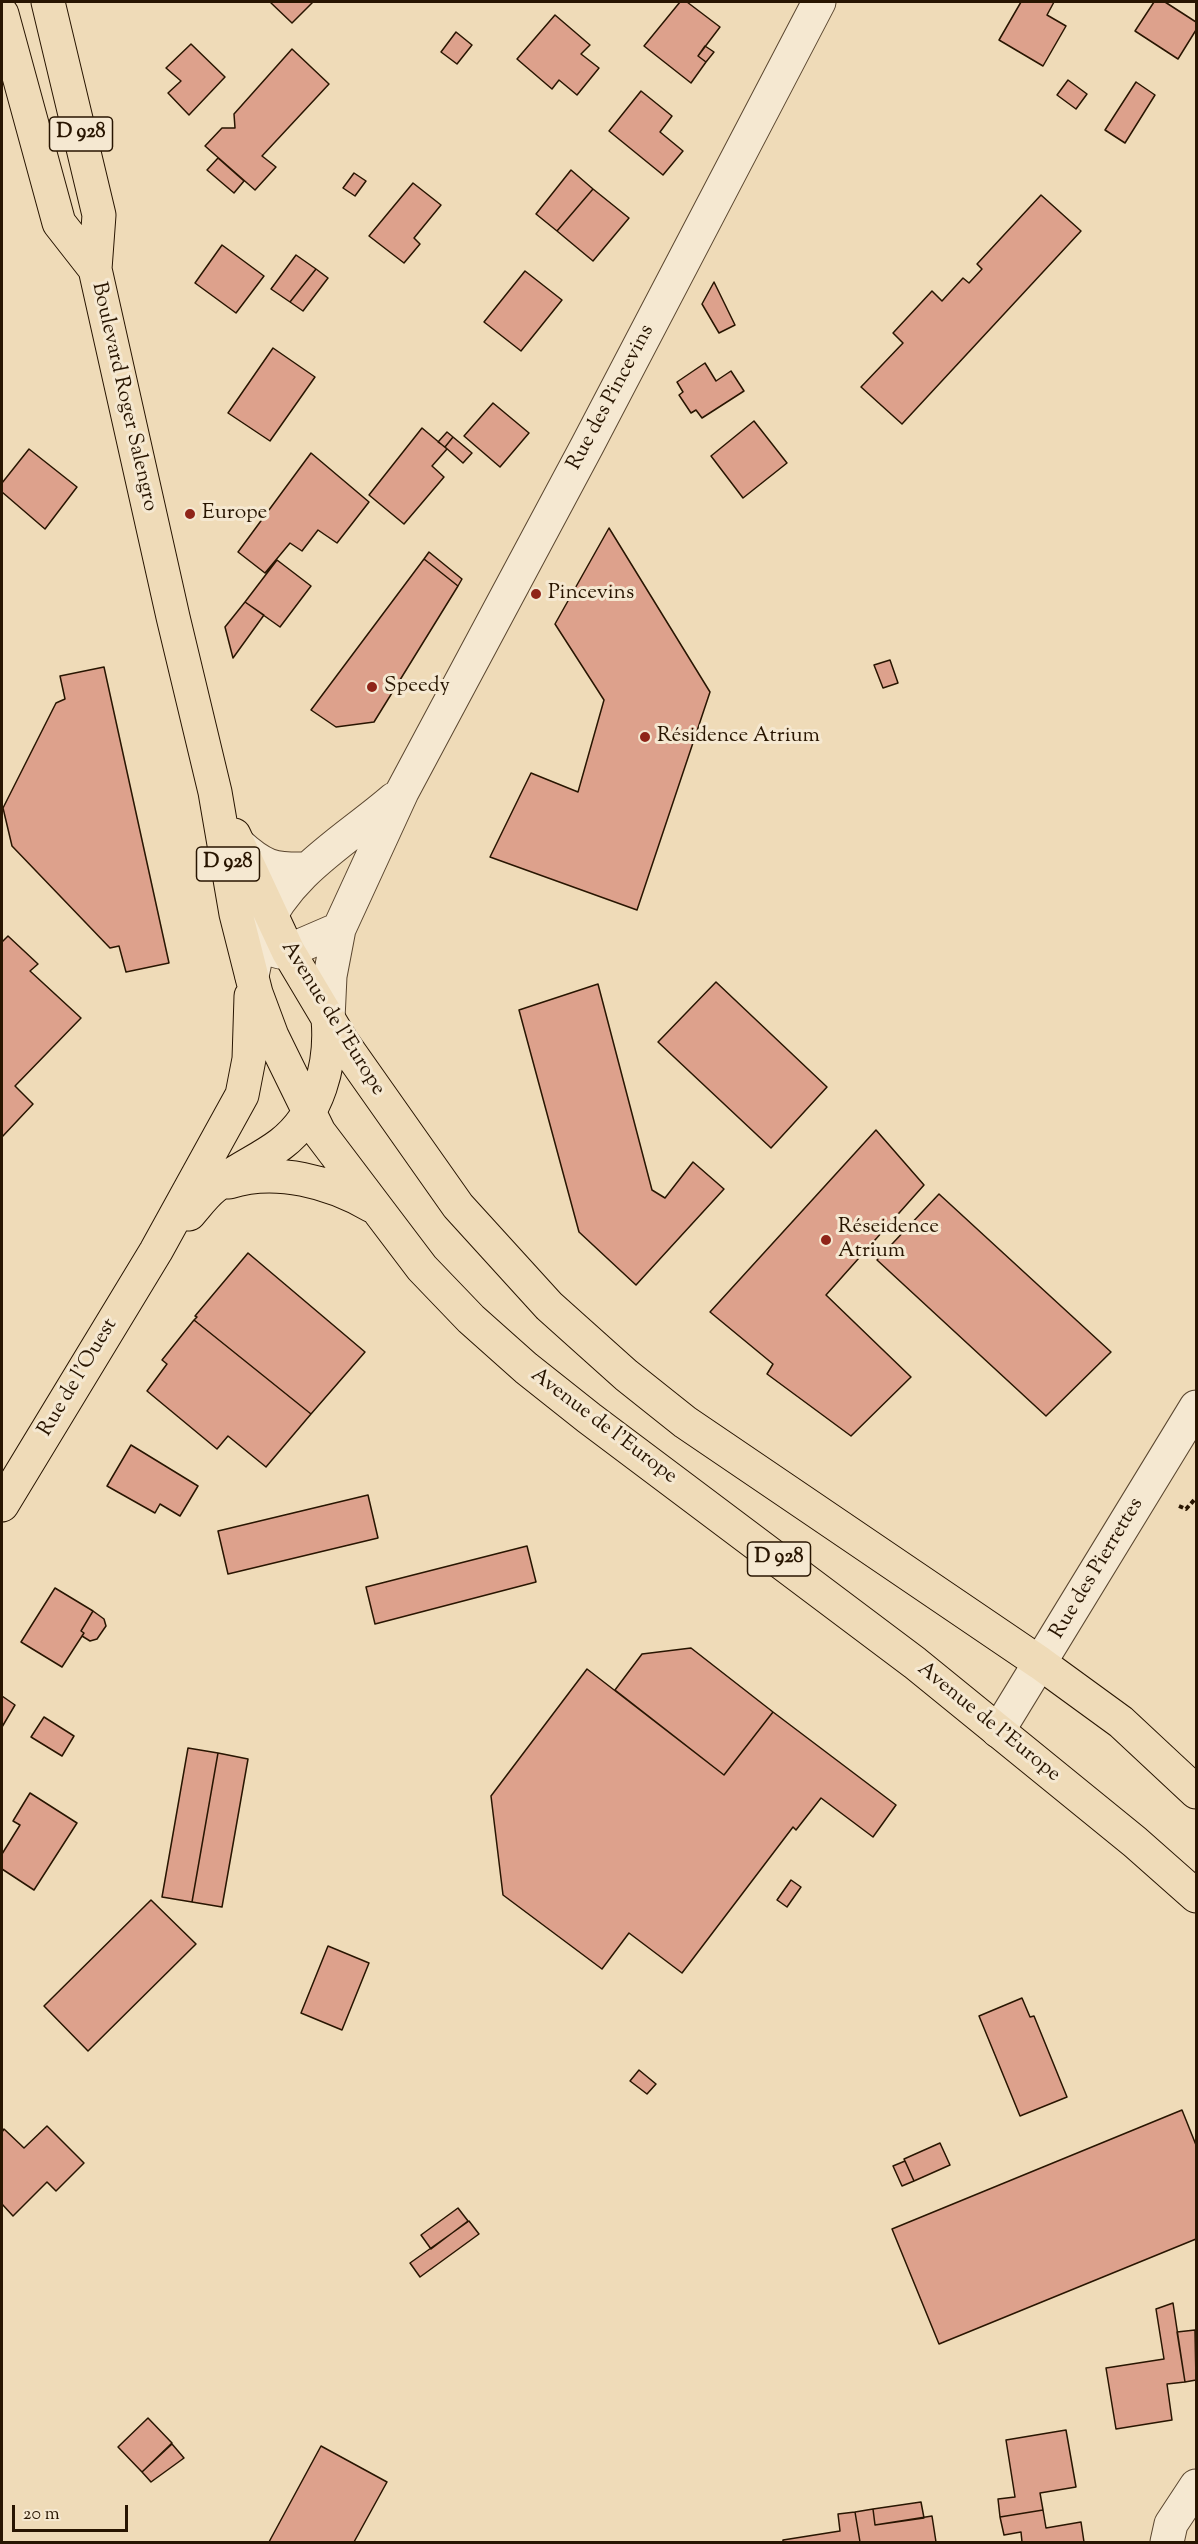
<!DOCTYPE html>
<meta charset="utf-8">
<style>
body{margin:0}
#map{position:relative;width:1198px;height:2544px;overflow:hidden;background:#efdbb8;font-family:"Sorts Mill Goudy",serif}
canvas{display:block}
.frame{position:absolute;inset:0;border:3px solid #281501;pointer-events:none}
.scale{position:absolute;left:12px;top:2505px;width:116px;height:27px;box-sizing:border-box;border:3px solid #281501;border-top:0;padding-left:8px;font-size:18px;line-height:21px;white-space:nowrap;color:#281501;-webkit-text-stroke:4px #f5e8d1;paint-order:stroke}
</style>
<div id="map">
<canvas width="1198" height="2544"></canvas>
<div class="frame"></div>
<div class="scale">20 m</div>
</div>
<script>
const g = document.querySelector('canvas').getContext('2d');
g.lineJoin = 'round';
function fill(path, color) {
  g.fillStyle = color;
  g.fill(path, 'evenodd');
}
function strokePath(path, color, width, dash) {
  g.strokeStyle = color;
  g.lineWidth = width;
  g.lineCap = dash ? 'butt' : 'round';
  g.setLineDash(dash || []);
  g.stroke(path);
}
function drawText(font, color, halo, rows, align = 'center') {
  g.font = font + ' "Sorts Mill Goudy",serif';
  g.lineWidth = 6;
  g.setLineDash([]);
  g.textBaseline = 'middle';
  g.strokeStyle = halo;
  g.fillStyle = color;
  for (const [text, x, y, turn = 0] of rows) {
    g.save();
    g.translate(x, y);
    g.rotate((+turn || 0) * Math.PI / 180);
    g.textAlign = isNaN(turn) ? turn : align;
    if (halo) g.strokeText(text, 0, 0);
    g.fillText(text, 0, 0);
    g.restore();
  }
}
const building = new Path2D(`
 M270 2H313L292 23Z
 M680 2H687L720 27 698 56 706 62 691 83 644 46Z
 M1021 2H1054L1047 15 1066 26 1043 66 999 40Z
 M1154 2H1165L1196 22V30L1178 59 1135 31Z
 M555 15 590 45 581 54 599 68 577 95 559 80 552 89 517 59Z
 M456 32 472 45 457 64 441 52Z
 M191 44 225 77 189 115 168 93 181 81 166 68Z
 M705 46 714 52 706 62 698 56Z
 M292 49 329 84 262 156 276 167 255 190 205 146 222 128H235L234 114Z
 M1068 80 1087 94 1076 109 1057 95Z
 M1136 82 1155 95 1125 143 1105 130Z
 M641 91 672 116 660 132 683 151 663 175 609 131Z
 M218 158 244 181 234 193 207 170Z
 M571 170 593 189 557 231 536 214Z
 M354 173 366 181 355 196 343 188Z
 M413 183 441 205 414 238 420 244 404 263 369 236Z
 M593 189 629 218 593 261 557 231Z
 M1041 195 1081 231 902 424 861 387 903 343 893 333 932 291 942 301 963 278 969 283 982 269 977 264Z
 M222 245 264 276 236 313 195 283Z
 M296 255 316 269 290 302 271 289Z
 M316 269 328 278 303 311 290 302Z
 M525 271 562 300 521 351 484 322Z
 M714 282 735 325 719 333 702 304Z
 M273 348 315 377 270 441 228 413Z
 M705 363 716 381 731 371 744 391 702 418 696 410 691 413 679 395 683 392 677 382Z
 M493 403 529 433 500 467 464 436Z
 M754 421 787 463 743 498 711 456Z
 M422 428 447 449 432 466 444 477 404 524 369 495Z
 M447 432 453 437 445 447 438 442Z
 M453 437 472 453 463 463 445 447Z
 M29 449 77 487 45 529 2 492V483Z
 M311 453 369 502 337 543 318 530 302 551 290 543 265 573 238 552Z
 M609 528 710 692 637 910 490 857 531 773 578 792 604 700 555 624Z
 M429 552 462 579 458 586 424 559Z
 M424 559 458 586 374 722 336 727 311 710Z
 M277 560 311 586 280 627 245 602Z
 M245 602 264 615 233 658 225 627Z
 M890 660 898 683 883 688 874 665Z
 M104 667 169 963 126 972 119 946 110 948 12 846 3 808 56 703 65 699 60 676Z
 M8 936 38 964 30 971 81 1018 15 1086 33 1104 2 1137V942Z
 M716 982 827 1087 771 1148 658 1042Z
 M598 984 652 1190 665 1198 693 1162 724 1189 636 1285 579 1232 519 1010Z
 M876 1130 924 1185 826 1295 911 1377 851 1436 767 1374 773 1364 710 1312Z
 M939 1194 1111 1352 1046 1416 877 1260Z
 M248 1253 365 1352 311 1414 194 1320 197 1317 195 1316Z
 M194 1320 311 1414 266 1467 228 1436 217 1449 147 1391 167 1364 162 1360Z
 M131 1445 198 1486 180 1516 160 1504 155 1513 107 1486Z
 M368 1495 378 1538 228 1574 218 1531Z
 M527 1546 536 1582 375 1624 366 1587Z
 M55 1588 93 1611 81 1631 84 1633 62 1667 21 1642Z
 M93 1611 104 1619 106 1626 97 1639 90 1641 82 1636 84 1633 81 1631Z
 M691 1648 773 1712 724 1775 615 1690 642 1654Z
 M587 1669 724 1775 773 1712 896 1805 873 1837 821 1798 796 1830 793 1827 682 1973 629 1933 602 1969 503 1895 491 1796Z
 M2 1696 15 1705 2 1727Z
 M44 1717 74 1736 62 1756 31 1737Z
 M188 1748 218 1753 192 1902 162 1897Z
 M218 1753 248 1759 222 1907 192 1902Z
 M30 1793 77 1823 34 1890 2 1869V1854L20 1825 13 1821Z
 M791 1880 801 1887 787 1907 777 1900Z
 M151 1900 196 1944 88 2051 44 2006Z
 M328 1946 369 1963 342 2030 301 2013Z
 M1022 1998 1030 2017 1034 2016 1067 2097 1020 2116 979 2016Z
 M639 2070 656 2084 647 2094 630 2081Z
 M1182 2110 1196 2145V2239L939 2344 892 2229Z
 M47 2126 84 2163 56 2191 47 2182 13 2216 2 2204V2132L4 2129 24 2148Z
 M940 2143 950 2165 914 2181 904 2159Z
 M905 2161 914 2181 902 2186 893 2166Z
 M458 2208 468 2221 431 2249 421 2235Z
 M469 2221 479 2234 420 2277 410 2263Z
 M1173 2303 1185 2382 1167 2384 1172 2420 1116 2429 1106 2368 1164 2359 1156 2309Z
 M1195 2330 1196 2380 1185 2382 1177 2332Z
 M148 2418 172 2443 142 2472 118 2447Z
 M1066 2430 1076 2487 1040 2493 1043 2510 1000 2517 998 2499 1015 2497 1006 2440Z
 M172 2444 184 2458 151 2482 142 2472Z
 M321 2446 387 2482 354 2542H269Z
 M921 2502 924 2518 875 2525 873 2509Z
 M873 2509 875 2525 932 2516 936 2542H860L855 2512Z
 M1043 2510 1046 2528 1081 2522 1084 2542H1022L1021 2532 1004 2535 1000 2517Z
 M855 2512 860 2542H783V2540L840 2531 838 2514Z`);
const path = new Path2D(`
 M1179 1506 1186 1509 1196 1498`);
const minor = new Path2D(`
 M238 844C263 867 273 870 307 869
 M262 947 280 952 288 951 339 929
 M252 976C255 961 258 946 263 931 287 872 348 839 394 799
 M328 1019 330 976 339 929 402 792 587 446 819 2
 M998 1731 1196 1407
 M1167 2542 1171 2524 1196 2486`);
const major = new Path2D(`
 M48 2 99 215 95 269
 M2 14 59 223 95 269 173 617 215 792 236 914 256 993 272 1036 319 1132 422 1268 471 1319 526 1368 589 1418 915 1663 1135 1842 1196 1896
 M234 835 288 951 341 1040 458 1206 549 1306 626 1375 685 1422 1040 1663 1121 1722 1196 1792
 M229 1182C276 1167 331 1182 372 1206
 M189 1214C197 1205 205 1194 214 1187 235 1170 260 1160 281 1144 319 1115 332 1063 328 1019
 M2 1505 156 1251 242 1095 249 1059 251 996`);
const markers = [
 [190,514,6,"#8f2418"],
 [536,594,6,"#8f2418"],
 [372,687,6,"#8f2418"],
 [645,737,6,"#8f2418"],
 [826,1240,6,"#8f2418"]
];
const shields = [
 [81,134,63],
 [228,864,63],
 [779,1559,63]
];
const shieldNames = [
 ["D 928",81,134],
 ["D 928",228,864],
 ["D 928",779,1559]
];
const streetNames = [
 ["Boulevard Roger Salengro",123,397,77],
 ["Rue des Pincevins",612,398,-62],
 ["Avenue de l'Europe",332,1019,58],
 ["Rue de l'Ouest",79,1378,-59],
 ["Avenue de l'Europe",603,1427,37],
 ["Rue des Pierrettes",1098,1569,-59],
 ["Avenue de l'Europe",988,1723,39]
];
const poiNames = [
 ["Europe",202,514],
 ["Pincevins",548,594],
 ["Speedy",384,687],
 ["Résidence Atrium",657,737],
 ["Réseidence",838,1228],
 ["Atrium",838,1252]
];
fill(building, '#dda18c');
strokePath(building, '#281501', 1.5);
strokePath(minor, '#5a462f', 35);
strokePath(major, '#281501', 35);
strokePath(path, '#281501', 4, [4.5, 3]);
strokePath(minor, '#f5e8d1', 33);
strokePath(major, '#efdbb8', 33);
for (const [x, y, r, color] of markers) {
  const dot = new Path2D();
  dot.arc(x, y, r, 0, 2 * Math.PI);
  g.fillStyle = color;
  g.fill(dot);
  strokePath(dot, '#f5e8d1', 2);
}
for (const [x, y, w] of shields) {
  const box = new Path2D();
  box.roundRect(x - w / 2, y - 17, w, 34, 4.5);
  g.fillStyle = '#f5e8d1';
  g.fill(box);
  strokePath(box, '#281501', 1.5);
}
drawText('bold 20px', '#281501', null, shieldNames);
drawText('21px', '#281501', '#f5e8d1', streetNames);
drawText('21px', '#281501', '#f5e8d1', poiNames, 'left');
</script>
